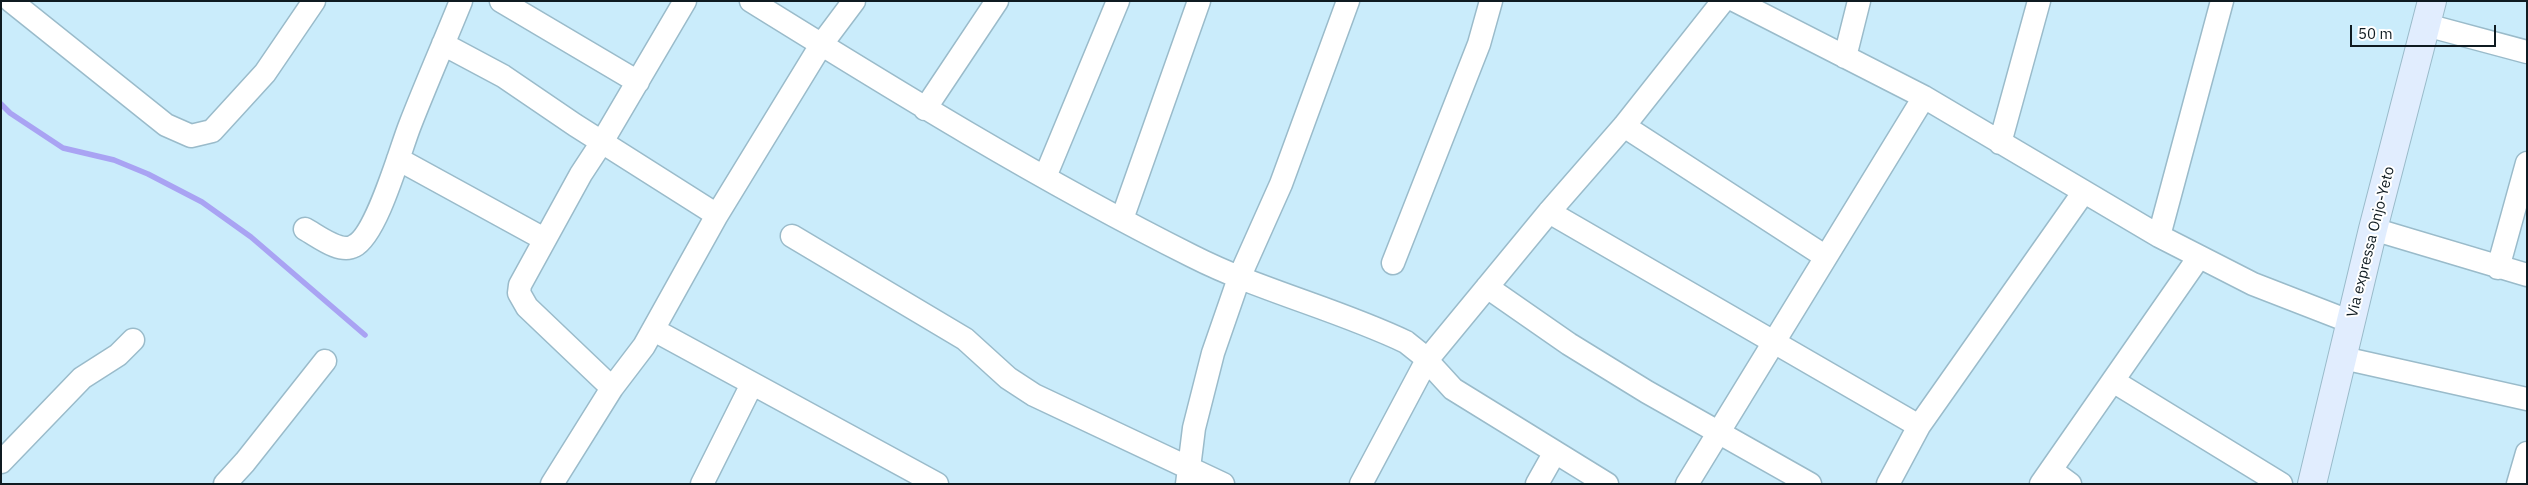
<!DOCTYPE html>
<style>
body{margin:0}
#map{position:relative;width:2528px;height:485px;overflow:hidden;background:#caecfb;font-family:"IBM Plex Sans",sans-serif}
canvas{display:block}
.frame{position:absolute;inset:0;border:2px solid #0f1b21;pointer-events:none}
.scale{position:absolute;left:2350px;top:25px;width:146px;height:22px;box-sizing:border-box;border:2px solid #0f1b21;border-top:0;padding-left:6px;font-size:15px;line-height:18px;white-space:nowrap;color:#0f1b21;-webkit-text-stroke:4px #fff;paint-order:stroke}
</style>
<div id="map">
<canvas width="2528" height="485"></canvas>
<div class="frame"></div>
<div class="scale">50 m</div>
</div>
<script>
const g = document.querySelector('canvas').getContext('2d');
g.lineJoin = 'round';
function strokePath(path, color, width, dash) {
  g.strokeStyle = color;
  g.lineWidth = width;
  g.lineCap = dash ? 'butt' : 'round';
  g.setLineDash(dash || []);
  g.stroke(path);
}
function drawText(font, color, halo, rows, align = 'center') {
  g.font = font + ' "IBM Plex Sans",sans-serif';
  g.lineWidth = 4;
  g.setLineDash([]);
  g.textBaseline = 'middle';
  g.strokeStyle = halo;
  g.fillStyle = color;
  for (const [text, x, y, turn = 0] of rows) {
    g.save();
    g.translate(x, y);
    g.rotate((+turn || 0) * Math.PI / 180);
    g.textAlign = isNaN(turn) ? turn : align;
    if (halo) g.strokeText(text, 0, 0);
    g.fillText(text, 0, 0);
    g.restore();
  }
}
const stream = new Path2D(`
 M1 104 10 113 63 148 114 160 148 174 202 202 251 237 365 335`);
const street = new Path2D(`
 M11 1 166 125 191 136 212 131 265 73 314 1
 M501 1 638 82
 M751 1C896 91 1040 180 1192 256 1261 291 1337 309 1406 342L1421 354 1453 389 1607 484
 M1736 1 1924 97 2159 236 2253 284 2351 322
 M2426 25 2527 52
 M443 44 503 76 575 125 717 215
 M1845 57 1859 1
 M925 109 997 1
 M1624 126 1826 257
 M2000 143 2039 1
 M398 159 544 239
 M1045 177 1118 1
 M1549 212 1919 426
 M1122 219 1199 1
 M305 229C318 236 340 254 354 246 377 235 400 150 410 125 426 84 444 43 461 1
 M2373 229 2527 275
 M792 236 965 339 1008 378 1034 395 1223 484
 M2159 236 2222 1
 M1393 263 1479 44 1491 1
 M2498 268 2527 163
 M1487 287 1569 344 1647 392 1810 484
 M654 330 937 484
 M2343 358 2527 399
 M2113 381 2281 484
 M612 388 527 307 519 293 520 285 581 174 602 142 685 1
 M1 462 82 378 118 355 133 340
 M2051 470 2070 484
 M225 484 245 462 325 361
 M552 484 612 388 644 346 717 215 821 45 854 1
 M702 484 752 384
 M1187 484 1194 428 1213 353 1239 278 1281 184 1348 1
 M1361 484 1427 360 1549 212 1624 126 1723 1
 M1537 484 1555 452
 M1687 484 1924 97
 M1888 484 1919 426 2083 193
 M2041 484 2199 257
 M2518 484 2527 453`);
const secondary = new Path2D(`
 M2312 484 2373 229 2432 1`);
const streetNames = [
 ["Via expressa Onjo-Yeto",2371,242,-76]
];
strokePath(stream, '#a9a3f3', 5.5);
strokePath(street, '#9abbca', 25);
strokePath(secondary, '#9abbca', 30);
strokePath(street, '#fff', 22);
strokePath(secondary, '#e1edfe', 28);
drawText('15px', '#0f1b21', '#fff', streetNames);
</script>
